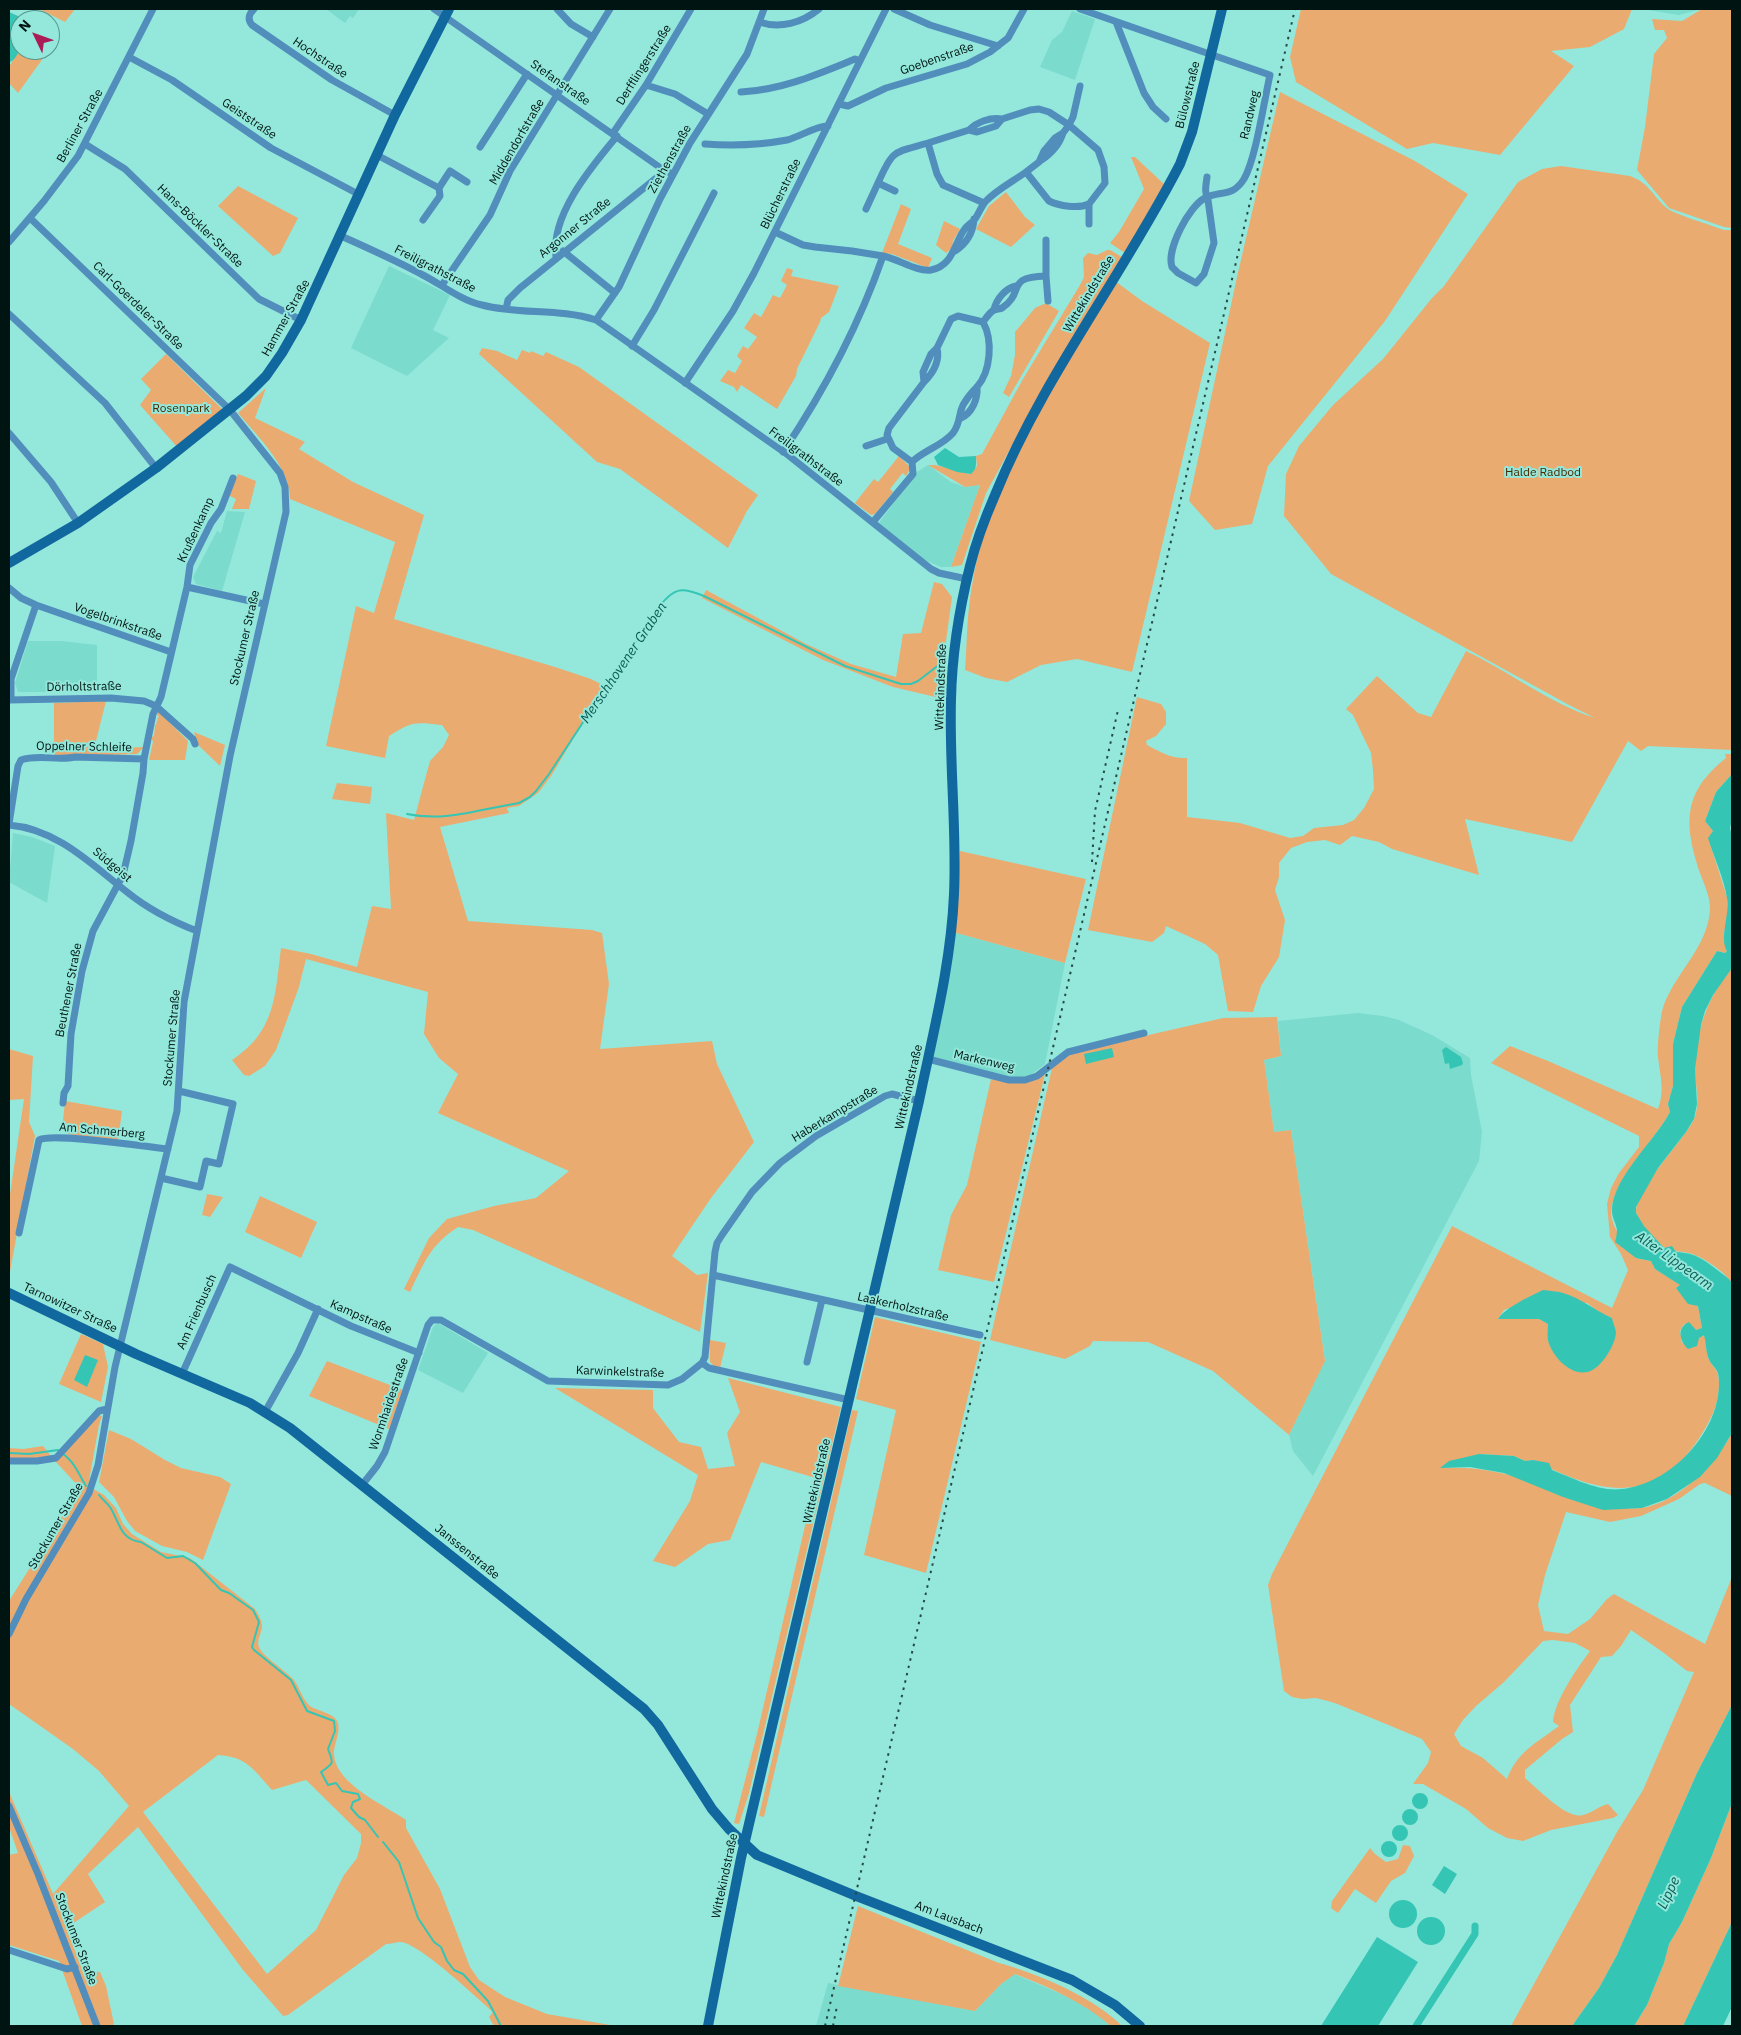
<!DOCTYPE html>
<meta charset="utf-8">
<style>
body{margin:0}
#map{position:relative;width:1741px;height:2035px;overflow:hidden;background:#93e8db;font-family:"IBM Plex Sans",sans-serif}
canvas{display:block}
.frame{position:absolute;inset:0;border:10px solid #001512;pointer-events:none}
.north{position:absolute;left:10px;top:10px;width:50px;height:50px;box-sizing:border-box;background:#93e8db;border:1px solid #58948b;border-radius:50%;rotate:312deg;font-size:14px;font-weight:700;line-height:20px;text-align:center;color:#001512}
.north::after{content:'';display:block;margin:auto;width:18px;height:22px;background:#ab1b55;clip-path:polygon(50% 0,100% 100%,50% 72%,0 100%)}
</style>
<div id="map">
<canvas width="1741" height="2035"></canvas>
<div class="frame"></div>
<div class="north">N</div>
</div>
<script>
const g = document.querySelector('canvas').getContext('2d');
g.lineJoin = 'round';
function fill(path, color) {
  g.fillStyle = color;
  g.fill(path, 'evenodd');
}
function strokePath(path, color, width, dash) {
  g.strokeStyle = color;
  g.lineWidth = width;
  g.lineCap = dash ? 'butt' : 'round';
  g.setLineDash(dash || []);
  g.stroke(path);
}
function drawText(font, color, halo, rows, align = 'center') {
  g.font = font + ' "IBM Plex Sans",sans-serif';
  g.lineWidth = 4;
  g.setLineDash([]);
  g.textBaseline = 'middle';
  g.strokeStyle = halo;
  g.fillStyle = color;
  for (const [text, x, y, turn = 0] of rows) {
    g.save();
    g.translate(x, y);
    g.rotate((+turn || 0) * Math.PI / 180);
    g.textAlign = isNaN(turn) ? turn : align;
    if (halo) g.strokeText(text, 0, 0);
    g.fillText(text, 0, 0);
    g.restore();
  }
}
const built = new Path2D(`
 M326 9H359L353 18 350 16 345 23Z
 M1642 9H1702L1679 15Z
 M1072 11 1095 19 1075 80 1040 67 1052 40 1062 32Z
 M389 266 450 295 433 330 449 338 407 376 351 348Z
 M928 465 951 482 965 487 980 485 951 567H941L918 557 878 524 917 472Z
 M227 511 245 512 222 591 196 584 193 577 217 531 221 533Z
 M28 641H61L97 645V692H18L15 683Z
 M13 833 32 837 55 846 47 903 9 882Z
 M953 932 1065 963 1045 1064 1028 1077 1009 1079 930 1057Z
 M1358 1013 1383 1016 1399 1020 1432 1035 1470 1058 1471 1075 1482 1132 1479 1161 1313 1476 1293 1451 1289 1435 1325 1360 1291 1130 1274 1132 1264 1060 1281 1056 1278 1021Z
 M438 1323 488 1353 463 1393 418 1370 433 1327Z
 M1014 1974 1073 1999 1094 2012 1111 2026H816L828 1983 975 2011 1001 1984Z`);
const green = new Path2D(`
 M39 9H75L65 22Z
 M1301 9H1632L1624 29 1590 47 1551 51 1574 66 1500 155 1433 143 1407 149 1296 82 1290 57Z
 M1702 9H1732V228L1724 227 1669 208 1637 170 1645 127 1654 54 1667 38 1664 30H1655L1652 19 1682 21Z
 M20 48V50H49L18 93 9 83V67Z
 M1280 92 1415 161 1468 194 1385 321 1268 466 1252 524 1215 530 1189 501 1237 277Z
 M1131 157H1135L1164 184 1125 253 1110 243 1119 232 1144 189Z
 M1561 166 1630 176C1650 183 1653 197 1668 209 1677 215 1711 225 1724 230H1732V750L1648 746 1641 751 1628 741 1572 842 1465 819 1479 875 1392 849 1379 842 1352 836 1340 845 1325 840 1307 842 1291 848 1279 863V877L1275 890 1285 920 1279 957 1261 986 1253 1012 1228 1011 1218 955 1205 944 1166 926 1164 933 1152 942 1088 930 1137 697 1161 704 1166 712V724L1156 736 1146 741 1147 745C1160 752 1172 759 1187 758V817L1240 823 1290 838 1303 836 1314 828 1343 825 1354 820 1364 808 1374 789 1373 770 1371 753 1353 715 1346 709 1377 676 1418 713 1431 717 1466 651C1510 672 1549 703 1595 718L1569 705 1331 574 1284 516 1286 474 1299 446 1333 405 1383 359 1432 298 1444 286 1518 182 1542 169Z
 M238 186 298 218 280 253 273 256 218 206Z
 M1006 192 1025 217 1035 225 1011 247 976 229 989 206Z
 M901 204 911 209 898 244 932 258 928 268 892 254 882 253Z
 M944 221 960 229 953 241 952 248 946 253 936 245Z
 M1107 250H1110L1122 257 1049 378 986 493 962 565 951 567 980 485 965 487 928 465C943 464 956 472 971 474L977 466 976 456 982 454 1023 379 1080 285 1084 277 1083 258 1088 253 1097 255Z
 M787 268 793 270 791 276 839 286 829 312 821 318 820 322 797 369 796 376 777 409 741 385 737 392 734 387 720 381 728 370 735 373 742 361 737 356 743 346 748 349 757 337 744 328 754 313 761 317 773 295 780 298 787 285 781 281Z
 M1115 281 1142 301 1210 343 1132 672 1077 659 1041 665 1007 682 986 678 965 670C967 641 967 609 973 580 991 476 1063 371 1115 281Z
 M1046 303 1059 311 1009 397 1003 393 1011 376 1015 355V332L1035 308Z
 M482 348 497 351 517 360 522 350 530 353 531 351 543 356 546 352 579 367 758 495 747 511 728 548 620 469 597 462 479 354Z
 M166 354 224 411 178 448 140 405 151 390 141 379Z
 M266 388 255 418 305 442 299 449 353 482 424 515 394 619 555 667 591 679 605 686 551 776 538 793 519 806 507 808 509 813 440 827 468 921 592 930 602 933 609 984 600 1049 712 1041 717 1064 754 1142 711 1198 672 1256 697 1275 708 1273 700 1332 473 1230 458 1227C430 1245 424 1263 410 1292L404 1289 429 1238 447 1219 494 1206 536 1198 569 1171 438 1113 458 1074 439 1058 424 1034 428 992 306 959 299 987 276 1050 265 1066 249 1076 244 1075 232 1060C276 1031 275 995 281 948L311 954 357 967 372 906 391 909 386 813 414 820 430 761 443 747 449 735 442 725C415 722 412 721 389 736L385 758 326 746 356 606 374 613 395 542 290 499C289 466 258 437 238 413Z
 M899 456 909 466 910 469 906 476 903 473 901 475 890 489 893 492 875 514 871 515 855 503 874 479 878 482Z
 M238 474 256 481 249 509H232L236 499 228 495Z
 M934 582 942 584 952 597 943 663 940 698 893 687 823 660 702 598 706 590 806 644 851 664 896 677 903 634 921 633Z
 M106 701 94 749 144 747 137 754 54 757V703Z
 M155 712H159L188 741 185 760H149L153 742 150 734 152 737 154 736 155 725 157 723 156 722 158 720 157 718 159 717Z
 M194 732 225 745 220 766 197 744Z
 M1725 754H1732V774L1716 792 1705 821 1713 831 1710 844 1727 897 1728 916 1724 933 1727 951 1725 953 1717 951 1682 1007 1673 1044V1086L1668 1104 1670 1112C1656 1140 1605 1187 1612 1219 1615 1233 1628 1246 1636 1258L1651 1261 1655 1269 1681 1285 1676 1288 1682 1295 1698 1306 1702 1328 1696 1330 1684 1324 1680 1331 1682 1343 1704 1334C1706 1341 1706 1350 1708 1357 1712 1369 1719 1366 1719 1384 1719 1406 1709 1423 1698 1440 1651 1509 1596 1492 1533 1460L1525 1461 1514 1456 1479 1454 1441 1468C1462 1467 1481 1468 1501 1473 1522 1477 1542 1489 1562 1496 1580 1502 1622 1510 1641 1508 1678 1503 1715 1464 1732 1433V1496L1705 1483 1700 1484 1679 1499 1641 1516 1610 1522 1566 1512 1545 1575 1538 1605 1544 1631 1568 1634 1590 1619 1607 1599 1614 1594 1705 1644 1732 1577V1705L1697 1773 1617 1955 1599 1988 1572 2026H1511L1617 1832 1643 1790 1694 1672 1687 1671 1664 1653 1631 1630 1621 1646 1612 1656 1601 1657 1570 1705 1573 1732 1562 1739 1525 1770V1778C1537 1788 1567 1820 1583 1815 1592 1813 1599 1806 1608 1804L1618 1815 1613 1818 1551 1830 1523 1841 1507 1838 1488 1828 1466 1809 1423 1784H1413L1428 1763 1431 1752 1422 1739 1386 1724 1335 1703 1316 1698 1302 1699 1292 1697 1284 1691 1268 1585 1272 1574 1452 1226 1612 1308 1628 1270 1621 1254 1610 1237 1607 1204 1611 1188 1619 1173 1639 1147V1136L1491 1063 1510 1046 1548 1061 1658 1109C1665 1091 1660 1075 1658 1057 1657 1046 1660 1022 1662 1011 1672 975 1708 949 1710 909 1710 896 1704 884 1700 873 1684 824 1682 793 1726 758ZM1587 1303 1600 1313 1612 1318 1548 1340V1324L1539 1319H1498L1504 1310 1515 1306ZM1553 1640 1575 1643 1590 1651C1577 1669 1555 1699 1553 1722L1559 1726C1536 1743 1517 1752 1507 1779L1483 1758 1461 1746 1454 1734 1463 1720 1476 1706 1504 1682 1543 1641Z
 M337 783 372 787 370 804 332 799Z
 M960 851 1086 879 1065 963 953 932Z
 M1732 968V1283C1725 1272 1702 1256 1689 1253 1681 1251 1675 1252 1667 1249 1656 1243 1642 1226 1637 1215 1629 1195 1687 1137 1694 1119 1701 1103 1695 1085 1695 1069 1696 1031 1707 997 1732 968Z
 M1277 1017 1281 1056 1264 1060 1274 1132 1291 1130 1325 1361 1289 1435 1213 1371 1148 1342 1093 1341 1090 1346 1065 1359 990 1340 1052 1068 1071 1054 1083 1050 1223 1018Z
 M9 1049 33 1056 29 1122 35 1136 9 1277V1201L24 1099 9 1100Z
 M1045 1074 994 1282 938 1270 951 1215 967 1185 991 1079 1010 1083Z
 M65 1101 122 1111 118 1141 68 1134 63 1121Z
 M207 1194 223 1197 210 1217 202 1215Z
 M260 1196 317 1222 301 1258 245 1232Z
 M875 1317 981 1342 926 1573 864 1555 896 1410 856 1399Z
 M81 1334 103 1344 108 1367 101 1402 59 1384Z
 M710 1340 726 1343 720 1368 714 1366 710 1362Z
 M327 1361 403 1390 389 1429 309 1396Z
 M728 1378 841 1407 749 1793 739 1824 734 1823 757 1734 816 1478 761 1462 730 1540 708 1544 675 1567 653 1561 690 1501 698 1475 555 1388 653 1390V1408L679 1442 701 1447 708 1469 735 1466 727 1433 740 1412Z
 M852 1410 858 1411 764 1817 759 1816Z
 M98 1415 102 1416 99 1425 88 1486 104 1495 116 1508 123 1524 132 1534 161 1552 190 1558 255 1609C258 1614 262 1620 262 1626 262 1634 255 1641 260 1649 265 1658 286 1671 294 1680 300 1688 302 1699 310 1706 317 1711 333 1713 337 1721 342 1731 333 1745 334 1755 336 1784 384 1805 406 1820V1828L440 1889 470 1967 479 1980 505 1997 547 2014 616 2026H494L489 2017 493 2012C477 1998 420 1944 401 1942 396 1942 391 1944 386 1944L288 2015 283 2016 243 1970 138 1827 88 1874 105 1902 66 1928 83 1971 100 1972 106 1986 114 2024 112 2026H82L59 1961 9 1945V1855L18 1853 9 1827V1792L53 1894 129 1806 99 1771 73 1749 9 1704V1601L80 1488 55 1461ZM218 1755C247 1757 253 1769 272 1790L306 1780 361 1834V1843L357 1858 344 1875 316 1930 267 1974 143 1812Z
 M109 1430 131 1439 165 1460 181 1468 220 1477 231 1484 203 1560 187 1552 162 1546 135 1531 127 1521 114 1497 99 1482Z
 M43 1446 51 1456 35 1458H9V1448L23 1449Z
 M1732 1803V1922L1683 2026H1634L1647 2005 1664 1963 1669 1944 1682 1922 1711 1858Z
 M1403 1845 1410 1846 1414 1856 1405 1873 1391 1881 1376 1903 1355 1889 1338 1913 1331 1908 1332 1901 1370 1848 1375 1854 1386 1862 1398 1859Z
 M858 1906 999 1963C1037 1973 1095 1998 1122 2026H1111C1083 2002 1049 1987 1015 1974L1001 1984 975 2011 838 1986Z`);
const water = new Path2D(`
 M9 12 27 20H20C20 34 24 55 9 63Z
 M945 448 959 457 976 456C976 464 977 469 971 474L957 472 938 465 934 457Z
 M1732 774V819L1730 828 1732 836V968L1713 995 1705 1011 1701 1025 1695 1069 1697 1104 1694 1119 1686 1132 1658 1168 1636 1207V1213L1644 1226 1664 1248 1672 1246 1676 1252C1697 1253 1704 1260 1720 1272 1725 1276 1729 1278 1732 1283V1433L1717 1458 1700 1477 1667 1499 1642 1508 1603 1510 1563 1497 1504 1473 1470 1467 1440 1468 1449 1461 1479 1454 1514 1456 1525 1461 1533 1460 1549 1463 1552 1470C1573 1478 1599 1492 1622 1489 1670 1484 1718 1434 1719 1385 1720 1366 1712 1369 1708 1357 1706 1351 1706 1342 1704 1335L1699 1338 1697 1346 1688 1349C1680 1341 1676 1328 1689 1322L1696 1330 1702 1328 1698 1306 1688 1304 1676 1288 1680 1285 1655 1269 1651 1261 1636 1258 1615 1242C1616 1238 1617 1234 1617 1230 1616 1222 1611 1217 1612 1208 1615 1175 1654 1142 1670 1112L1668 1104 1673 1086V1044L1682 1007 1717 951 1725 953 1727 951C1719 938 1730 915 1727 898 1724 878 1714 858 1708 838L1713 831 1705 821 1716 792Z
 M1446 1047 1461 1057 1463 1063 1462 1065 1450 1069 1449 1063 1445 1064 1442 1050Z
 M1112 1048 1114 1057 1086 1064 1084 1054Z
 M1543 1290C1549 1291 1557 1291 1563 1293 1581 1298 1595 1311 1612 1318 1613 1323 1616 1329 1616 1333 1615 1346 1600 1370 1587 1372 1570 1376 1551 1355 1548 1340 1547 1335 1548 1329 1548 1324L1539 1319H1498C1506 1307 1529 1297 1543 1290Z
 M85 1355 98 1360 87 1387 74 1380Z
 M1732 1705V1803L1711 1858 1682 1922 1669 1944 1664 1963 1647 2005 1634 2026H1572L1599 1988 1617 1955 1697 1773Z
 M1412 1801a8 8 0 1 1 16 0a8 8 0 1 1-16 0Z
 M1402 1817a8 8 0 1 1 16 0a8 8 0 1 1-16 0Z
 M1392 1833a8 8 0 1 1 16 0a8 8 0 1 1-16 0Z
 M1381 1849a8 8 0 1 1 16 0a8 8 0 1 1-16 0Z
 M1444 1866 1457 1874 1445 1894 1432 1885Z
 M1389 1914a14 14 0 1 1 28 0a14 14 0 1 1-28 0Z
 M1417 1931a14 14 0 1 1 28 0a14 14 0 1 1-28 0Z
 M1732 1922V2007L1723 2026H1683Z
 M1377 1937 1418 1962 1378 2026H1321Z`);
const stream = new Path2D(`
 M407 814C445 822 481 809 519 803L530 797 536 791 549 774 659 607C674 587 682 587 704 596L845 666 901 684H911L918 681 940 664
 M9 1453 29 1454 58 1450C76 1463 75 1468 86 1486
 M99 1495C102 1499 107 1503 110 1507 119 1521 120 1540 141 1542L167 1558 183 1556 195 1563 221 1590 229 1593 253 1610 259 1622 252 1647 254 1650 291 1680 307 1711 334 1721 335 1731 328 1749C334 1764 334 1763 321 1772L328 1785 336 1783 342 1791 358 1794 360 1799 353 1802 351 1808 359 1817 365 1820 378 1837
 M383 1842 399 1862 418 1918 434 1942 441 1947 447 1961 454 1970 463 1974 488 2001 501 2026`);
const canal = new Path2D(`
 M1416 2026 1475 1934V1926`);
const minor = new Path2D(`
 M254 9C249 14 247 19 252 25L332 80 395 115
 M434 9 665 171 673 174
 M557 9 571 24 593 37
 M894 9 930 25 998 46
 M1080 9 1270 75C1264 101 1256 158 1244 179 1232 198 1221 190 1205 198 1189 206 1166 250 1172 267L1178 273 1196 283 1204 274 1214 243 1208 200C1204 192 1206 185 1207 177
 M759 22C780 29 802 23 819 9
 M1116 22 1144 93 1153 107 1166 119
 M129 57 172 80 271 148 360 195
 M646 85 675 94 708 114
 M741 92C782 90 818 74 855 59L860 61
 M839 104 848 106 886 88 967 64 990 52 1008 38 1024 9
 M969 130C977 122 990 117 1002 119
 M613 133 646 85 691 9
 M85 144 125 169 259 299 301 320
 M705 144C732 146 760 145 787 140 799 137 818 125 828 126
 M480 147 527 74
 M377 155 439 188 440 196 423 220
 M1040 161C1051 154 1059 146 1063 133
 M1026 172 1039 162 1044 151 1055 138 1063 133 1069 125 1073 117 1080 86
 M439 188 450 171 467 182
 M895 191 878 183C893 149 893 153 928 143
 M866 209 878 183
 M1089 224V204
 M775 232 803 245 815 247 852 251 883 256C859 325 824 391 783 452
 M341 236C368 248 395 260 421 274 441 284 460 300 482 305 520 315 559 308 596 320L788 455 931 569 939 573 967 579
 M9 242 44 201 78 156 153 9
 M563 251 615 293
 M955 251C966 244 973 233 974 219
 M883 256C899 259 916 272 931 270 953 266 954 244 964 230 967 225 972 223 975 219 979 213 981 207 985 202 996 190 1012 182 1026 172L1049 201C1059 206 1078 209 1089 204L1105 183 1104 167 1098 150 1069 125 1049 112 1039 109 1030 110 1002 119 996 126 977 132 969 130 928 143 937 174 943 185 984 203
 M556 257C550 215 592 166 617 136
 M1046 276 1048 301
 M442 285 490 215 510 171 610 9
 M506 309 508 300 520 288 665 171
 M994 310C996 299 1006 288 1016 286
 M9 314 105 403 156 468
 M596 320 619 287 660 199 690 143 747 54 764 9
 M983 322C986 318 990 312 994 310 996 309 1000 309 1002 308 1026 292 1004 277 1046 276V240
 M632 346 654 310 714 193
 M924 382C933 373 940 361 937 348
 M685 383 733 311 754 273 886 9
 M961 418C972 413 978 399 977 387
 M9 433 51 482 78 523
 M866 446 887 439
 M873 522 913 474 912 462C924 450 942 446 953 433 961 422 958 415 963 405 967 398 971 393 977 387 991 371 993 340 983 322L958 316 951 319 937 348 931 354 923 372 924 382 889 428 887 435 893 448 912 462
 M187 587 264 604
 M9 588 21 598 36 605 171 652
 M9 700 111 698 144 701 156 706 193 739 195 744
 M11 700V679L36 605
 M144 759 153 714 161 697 187 587 190 565 211 523 221 509 233 478
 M9 824 18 766 21 760C38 754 58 761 75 757L144 759 143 773 131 841 123 875 93 931 82 971 71 1034 68 1086 64 1093 63 1103
 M9 825C57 829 91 864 127 892 148 909 171 921 197 931
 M928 1059 1009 1080H1025L1037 1076 1068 1052 1144 1033
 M161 1178 200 1187 206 1161 219 1164 233 1104 179 1091
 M19 1233 39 1140C51 1132 148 1147 168 1149
 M713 1275 980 1335
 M807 1362 822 1300
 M702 1363 705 1357 715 1252 717 1243 722 1235 752 1192 780 1163 816 1136 885 1096 892 1094 919 1101
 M702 1363 709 1368 849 1400
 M182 1374 230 1267 351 1326 419 1353
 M265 1412 298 1353 318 1309
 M9 1461H37L56 1458 99 1411 107 1409
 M362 1485 377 1466 385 1452 428 1325 432 1320H441L548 1381 668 1385 682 1379 702 1363
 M9 1634 26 1599 89 1493 98 1465 115 1367 177 1111 184 1002 230 756 286 512 285 487 280 473 230 410 30 218
 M9 1806 38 1874 97 2026
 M9 1950 67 1969 75 1967`);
const secondary = new Path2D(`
 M9 563 78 523 156 468 246 396 266 376 282 353 301 320 395 115 449 9
 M9 1293 136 1354 250 1403 290 1428 644 1709 658 1725 712 1809 729 1829 757 1855 856 1896 1072 1980 1115 2005 1140 2026
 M708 2026 741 1858 919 1101C933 1033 951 965 954 894 957 829 949 764 951 699 952 654 959 610 970 566 976 542 985 518 995 495 1043 377 1122 277 1180 164L1192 132 1222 9`);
const rail = new Path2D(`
 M1092 862 1095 811 1118 710
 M825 2026 1295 9
 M833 2026 837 2006`);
const streetNames = [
 ["Hochstraße",320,58,34],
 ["Goebenstraße",937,59,-19],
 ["Derfflingerstraße",644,65,-58],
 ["Stefanstraße",560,83,35],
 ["Bülowstraße",1188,95,-76],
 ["Randweg",1250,115,-77],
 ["Geiststraße",249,119,34],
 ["Berliner Straße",80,126,-61],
 ["Middendorfstraße",517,142,-60],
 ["Ziethenstraße",670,159,-61],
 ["Blücherstraße",781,194,-64],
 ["Hans-Böckler-Straße",200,226,44],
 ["Argonner Straße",575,228,-39],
 ["Freiligrathstraße",435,269,27],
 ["Wittekindstraße",1089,294,-59],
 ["Carl-Goerdeler-Straße",138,306,44],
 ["Hammer Straße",286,318,-61],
 ["Freiligrathstraße",806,457,37],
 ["Krußenkamp",196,530,-65],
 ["Vogelbrinkstraße",118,622,19],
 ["Stockumer Straße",245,638,-77],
 ["Dörholtstraße",84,687,-1],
 ["Wittekindstraße",941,687,-88],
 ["Oppelner Schleife",84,747,1],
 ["Südgeist",112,865,40],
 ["Beuthener Straße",69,990,-79],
 ["Stockumer Straße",172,1038,-85],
 ["Markenweg",984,1061,13],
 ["Wittekindstraße",909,1087,-77],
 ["Haberkampstraße",835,1114,-31],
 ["Am Schmerberg",102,1131,5],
 ["Laakerholzstraße",903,1307,13],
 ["Tarnowitzer Straße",70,1308,25],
 ["Am Frienbusch",197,1312,-66],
 ["Kampstraße",361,1317,24],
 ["Karwinkelstraße",620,1372,2],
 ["Wormhaidestraße",389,1404,-71],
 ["Wittekindstraße",817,1481,-77],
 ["Stockumer Straße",56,1526,-60],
 ["Janssenstraße",467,1552,39],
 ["Wittekindstraße",725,1876,-78],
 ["Am Lausbach",949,1918,21],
 ["Stockumer Straße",76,1939,69]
];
const parkNames = [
 ["Rosenpark",181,409],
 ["Halde Radbod",1543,473]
];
const waterNames = [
 ["Merschhovener Graben",624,663,-56],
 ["Alter Lippearm",1674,1261,35],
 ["Lippe",1669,1893,-65]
];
fill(built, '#7bdbcd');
fill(green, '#eaab71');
fill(water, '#35c5b4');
strokePath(stream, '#35c5b4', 2);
strokePath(canal, '#35c5b4', 7);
strokePath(minor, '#518ebc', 7);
strokePath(secondary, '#11689e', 10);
strokePath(rail, '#264b45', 2, [2.5, 5]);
drawText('12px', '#001512', '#93e8db', streetNames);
drawText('12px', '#4a2800', '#93e8db', parkNames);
drawText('italic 14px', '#0a5b52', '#93e8db', waterNames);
</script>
